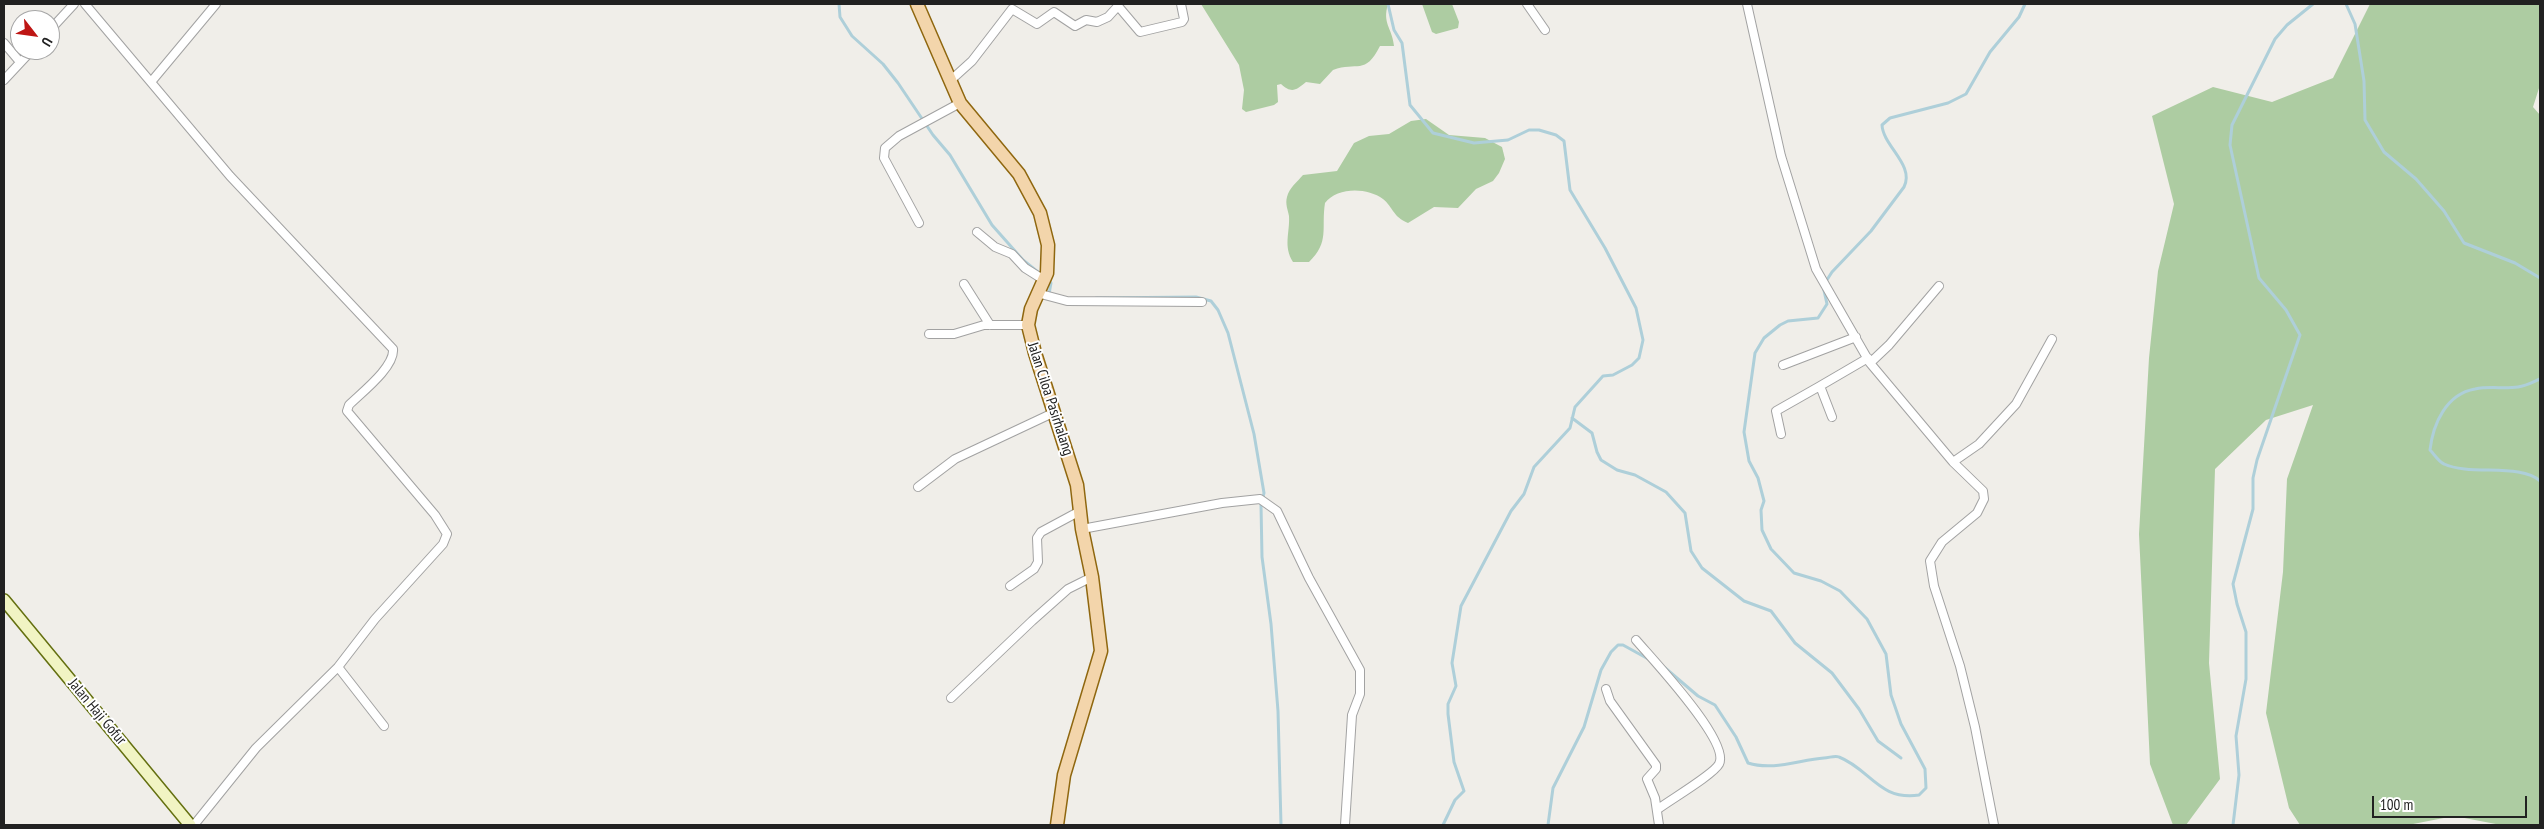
<!DOCTYPE html>
<style>
body{margin:0}
#map{position:relative;width:2544px;height:829px;overflow:hidden;background:#f0eee9;font-family:"PT Sans Narrow",sans-serif}
canvas{display:block}
.frame{position:absolute;inset:0;border:5px solid #212121;pointer-events:none}
.north{position:absolute;left:10px;top:10px;width:50px;height:50px;box-sizing:border-box;background:#fff;border:1px solid #a6a6a6;border-radius:50%;rotate:120deg;font-size:14px;font-weight:700;line-height:20px;text-align:center;color:#212121}
.north::after{content:'';display:block;margin:auto;width:18px;height:22px;background:#be1614;clip-path:polygon(50% 0,100% 100%,50% 72%,0 100%)}
.scale{position:absolute;left:2372px;top:796px;width:155px;height:22px;box-sizing:border-box;border:2px solid #212121;border-top:0;padding-left:6px;font-size:15px;line-height:18px;white-space:nowrap;color:#212121;-webkit-text-stroke:4px #fff;paint-order:stroke}
</style>
<div id="map">
<canvas width="2544" height="829"></canvas>
<div class="frame"></div>
<div class="north">U</div>
<div class="scale">100 m</div>
</div>
<script>
const g = document.querySelector('canvas').getContext('2d');
g.lineJoin = 'round';
function fill(path, color) {
  g.fillStyle = color;
  g.fill(path, 'evenodd');
}
function strokePath(path, color, width, dash) {
  g.strokeStyle = color;
  g.lineWidth = width;
  g.lineCap = dash ? 'butt' : 'round';
  g.setLineDash(dash || []);
  g.stroke(path);
}
function drawText(font, color, halo, rows, align = 'center') {
  g.font = font + ' "PT Sans Narrow",sans-serif';
  g.lineWidth = 4;
  g.setLineDash([]);
  g.textBaseline = 'middle';
  g.strokeStyle = halo;
  g.fillStyle = color;
  for (const [text, x, y, turn = 0] of rows) {
    g.save();
    g.translate(x, y);
    g.rotate((+turn || 0) * Math.PI / 180);
    g.textAlign = isNaN(turn) ? turn : align;
    if (halo) g.strokeText(text, 0, 0);
    g.fillText(text, 0, 0);
    g.restore();
  }
}
const forest = new Path2D(`
 M1201 4H1388C1382 24 1392 27 1394 46H1380C1365 76 1357 61 1333 70L1320 84 1306 82C1296 90 1292 94 1281 84L1277 85 1278 102 1274 105 1246 112 1242 109 1244 90 1239 65Z
 M1422 4H1452L1459 22 1458 28 1436 34 1432 32Z
 M2370 4H2540V85L2533 107 2540 115V825H2501L2454 816 2408 825H2300L2289 808 2266 713 2283 572 2287 479 2313 405 2266 420 2215 469 2209 663 2220 779 2186 825H2173L2150 764 2139 534 2149 358 2158 271 2174 204 2152 116 2213 87 2272 102 2333 78Z
 M1426 119 1449 135 1485 138 1502 147 1505 159 1499 173 1493 181 1476 189 1458 208 1434 207 1408 223C1393 217 1393 207 1383 199 1367 187 1337 187 1325 203 1321 228 1330 242 1309 262H1293C1283 246 1290 233 1289 216 1288 210 1285 204 1287 197 1289 188 1297 182 1303 175L1337 171 1354 143 1369 136 1389 134 1411 121Z`);
const stream = new Path2D(`
 M839 4 840 17 852 36 883 64 898 83 933 135 950 155 992 225 1023 260 1043 276
 M1388 4 1394 30 1402 43 1410 105 1433 133 1474 143 1508 140 1529 130H1539L1556 135 1564 141 1570 190 1605 248 1636 308 1643 340 1639 358 1632 365 1613 375 1603 376 1575 407 1570 428 1534 467 1524 494 1511 511 1461 606 1452 663 1456 686 1448 704V714L1454 762 1464 791 1455 800 1443 825
 M2346 4 2355 24 2364 81 2365 120 2384 152 2416 179 2444 211 2464 243 2515 263 2540 278
 M1048 280 1051 283 1049 294
 M1096 298 1196 297 1211 301 1218 310 1228 333 1254 434 1264 493 1261 505 1262 557 1271 624 1278 711 1281 825
 M2540 379C2533 382 2526 386 2518 387 2504 389 2489 386 2475 389 2446 394 2433 424 2430 450 2434 454 2439 462 2444 464 2470 476 2521 463 2540 481
 M1572 418 1592 433 1597 452 1601 460 1617 470 1635 475 1666 492 1685 513 1691 551 1702 568 1744 601 1771 611 1795 643 1832 673 1859 709 1878 741 1901 758
 M1664 667 1698 696 1715 705 1736 737 1748 763C1773 771 1799 760 1824 758 1829 758 1835 755 1839 757 1870 769 1879 801 1919 795L1926 788 1925 769 1901 724 1891 695 1886 654 1867 619 1840 591 1821 581 1794 573 1771 549 1762 530 1761 510 1764 501 1758 478 1749 461 1744 432 1755 353 1764 338 1780 325 1788 321 1818 318 1827 304 1823 286 1832 272 1871 231 1904 187C1915 165 1883 146 1882 125L1890 118 1948 103 1966 94 1990 52 2019 17 2025 4
 M1548 825 1553 788 1584 727 1601 670 1611 652 1618 645H1623L1652 661
 M2233 825 2239 775 2236 736 2246 679V632L2237 604 2233 584 2253 509V478L2257 460 2300 335 2286 310 2259 278 2230 145 2232 125 2275 39 2287 25 2313 4`);
const street = new Path2D(`
 M85 4 230 176 393 349C395 367 361 393 349 405L347 411 435 515 447 534 443 544 375 619 338 667 256 748 194 825
 M1527 4 1545 30
 M1747 4 1781 156 1816 269 1870 363 1953 462 1983 491 1984 499 1977 513 1942 542 1930 561 1934 586 1960 666 1975 727 1994 825
 M50 30 74 4
 M4 43 20 62
 M4 80 32 50
 M951 80 972 61 1012 9 1037 24 1054 12 1075 26 1086 20 1097 22 1108 17 1118 6 1140 32 1182 22 1184 19 1181 4
 M151 82 216 4
 M919 223 884 158 885 148 899 136 960 103
 M977 232 995 247 1012 254 1025 268 1044 280
 M964 284 990 325
 M1037 293 1067 301 1202 302
 M929 334H954L984 325H1028
 M1870 363 1889 345 1939 286
 M1783 365 1856 337
 M1832 417 1820 386 1868 358
 M1781 434 1776 411 1820 386
 M1953 462 1979 444 2016 404 2052 339
 M918 487 955 459 1055 412
 M1082 529 1222 503 1260 499 1277 511 1309 578 1360 670V694L1352 715 1345 825
 M1010 586 1034 569 1038 562 1037 538 1041 532 1080 511
 M1636 640C1652 659 1731 742 1719 764 1714 774 1670 800 1658 809
 M338 667 384 726
 M1606 689 1610 701 1656 765V769L1647 779 1655 798 1659 825
 M951 698 1032 621 1068 589 1092 577`);
const secondary = new Path2D(`
 M4 600 190 825`);
const primary = new Path2D(`
 M917 4 960 103 1019 174 1040 213 1048 245 1047 273 1031 309 1028 325 1035 353 1077 485 1082 529 1092 577 1101 651 1064 775 1057 825`);
const streetNames = [
 ["Jalan Ciloa Pasirhalang",1050,399,72],
 ["Jalan Haji Gofur",97,712,50]
];
fill(forest, '#adcca2');
strokePath(stream, '#aecfd9', 3);
strokePath(street, '#a2a2a2', 10);
strokePath(secondary, '#647010', 14);
strokePath(primary, '#8f670f', 15);
strokePath(street, '#fff', 8);
strokePath(secondary, '#f1f4c3', 11);
strokePath(primary, '#f3d5ab', 12);
drawText('15px', '#212121', '#fff', streetNames);
</script>
